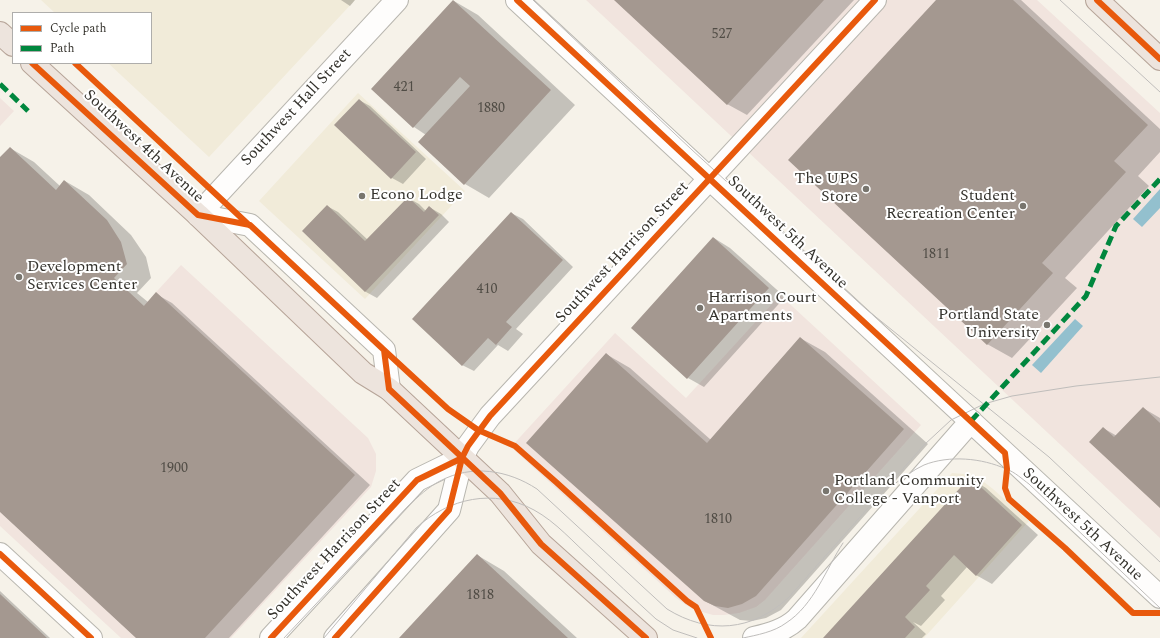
<!DOCTYPE html>
<style>
body{margin:0}
#map{position:relative;width:1160px;height:638px;overflow:hidden;background:#f6f2e9;font-family:Spectral,serif}
canvas{display:block}
.legend{position:absolute;left:12px;top:12px;width:140px;height:52px;box-sizing:border-box;background:#fff;border:1px solid #aeadab;margin:0;padding:5px 7px;list-style:none;font-size:12px;color:#34322c}
.legend li{display:flex;align-items:center;gap:8px;height:20px}
.legend b{width:20px;border:1px solid #aeadab}
</style>
<div id="map">
<canvas width="1160" height="638"></canvas>
<ul class="legend">
<li><b style="height:5px;background:#e8590c"></b>Cycle path</li>
<li><b style="height:5px;background:#00873e"></b>Path</li>
</ul>
</div>
<script>
const g = document.querySelector('canvas').getContext('2d');
g.lineJoin = 'round';
function fill(path, color) {
  g.fillStyle = color;
  g.fill(path, 'evenodd');
}
function strokePath(path, color, width, dash) {
  g.strokeStyle = color;
  g.lineWidth = width;
  g.lineCap = dash ? 'butt' : 'round';
  g.setLineDash(dash || []);
  g.stroke(path);
}
function drawText(font, color, halo, rows, align = 'center') {
  g.font = font + ' Spectral,serif';
  g.lineWidth = 4;
  g.setLineDash([]);
  g.textBaseline = 'middle';
  g.strokeStyle = halo;
  g.fillStyle = color;
  for (const [text, x, y, turn = 0] of rows) {
    g.save();
    g.translate(x, y);
    g.rotate((+turn || 0) * Math.PI / 180);
    g.textAlign = isNaN(turn) ? turn : align;
    if (halo) g.strokeText(text, 0, 0);
    g.fillText(text, 0, 0);
    g.restore();
  }
}
const built = new Path2D(`
 M41 0H355L209 157 108 63H151V13H55Z
 M358 93 465 191 365 299 259 201Z
 M952 473 975 475 993 489 1029 521 924 638H801Z`);
const education = new Path2D(`
 M586 0H1037L1160 113V538Z
 M0 98 14 111 0 126Z
 M181 265 368 438 376 454V471L371 487 231 638H121L0 526V462Z
 M780 295 921 425 765 600 756 607 739 613 724 615H713L695 610 686 605 675 597 511 447 615 333 686 398Z`);
const water = new Path2D(`
 M1160 189V208L1142 227 1133 219Z
 M1075 319 1083 326 1041 373 1032 365Z`);
const shadow = new Path2D(`
 M341 0H355L350 6Z
 M615 0H854L747 115 727 104Z
 M937 0H1021L1160 129V152L1138 176 1149 186 1065 278 1077 288 1012 358 987 344Z
 M454 1 478 15 575 105 489 198 465 184 426 135 414 127 373 89Z
 M359 100 370 106 426 159 403 184 392 178Z
 M10 148 34 162 60 186 65 181 89 195 131 235 146 257 151 278 137 293 148 302 156 294 172 303 370 485 229 638H137L0 511V159Z
 M408 198 419 204 426 211 429 207 441 214 449 222 377 298 366 292 303 231 327 206 338 212 368 240Z
 M511 213 523 219 573 267 516 329 523 334 508 351 498 345 474 371 462 365Z
 M714 238 730 248 785 297 704 387 688 378Z
 M800 338 825 352 928 444 781 610 766 618 752 621 740 620 705 601 606 354 630 368 711 440Z
 M1143 408 1160 418V507L1103 428 1117 436Z
 M970 478 986 488 1038 535 992 584 976 575 967 567 941 596 945 600 921 626 913 622 926 634 922 638H824Z
 M477 555 504 571 577 638H400Z
 M0 591 50 638H0Z`);
const building = new Path2D(`
 M453 0 551 90 464 185 418 142 470 86 460 77 413 128 371 89Z
 M614 0H824L727 105Z
 M936 0H1013L1148 125 1114 161 1126 172 1042 263 1053 273 987 345 788 160Z
 M359 99 416 152 391 179 334 125Z
 M10 147 56 190 64 180 107 220 121 242 127 264 114 278 144 306 156 292 355 475 205 638H136L0 512V157Z
 M408 197 424 212 429 206 439 215 365 292 302 231 327 205 365 241Z
 M511 212 563 260 506 322 512 327 496 345 488 338 462 366 412 319Z
 M713 237 769 288 687 379 631 328Z
 M800 337 904 429 756 596 742 604 728 608 715 606 704 601 526 443 606 353 707 443Z
 M1143 407 1160 423V508L1089 442 1103 427 1114 437Z
 M970 477 1022 525 976 576 954 555 926 586 930 590 905 617 915 627 905 638H823Z
 M477 554 568 638H399Z
 M0 594 47 638H0Z`);
const minor = new Path2D(`
 M517 0 1160 597
 M198 215 397 0
 M198 215 250 225 384 350 389 389
 M0 554 91 638
 M271 638 417 480 462 458
 M335 638 449 510 462 458 468 446 490 416 875 0
 M754 638C770 634 785 630 797 619L971 421`);
const major = new Path2D(`
 M1097 0 1160 59
 M0 33 13 45
 M32 63 198 215 363 373 389 389 500 493 541 544 646 638`);
const tram = new Path2D(`
 M533 0 691 149 866 309 1049 457 1160 562
 M1060 0 1160 92
 M893 485C903 478 913 470 924 465 949 455 982 458 1006 469 1015 472 1022 479 1029 484L1160 608
 M284 638 408 506C418 497 428 487 440 481 472 464 508 470 537 489L667 609C709 635 752 631 788 598L924 445 951 420 984 404 1012 396 1076 386 1160 377
 M324 638 416 528C449 498 494 488 534 510 556 522 573 542 592 559 613 579 634 599 656 619L673 630 697 638
 M743 638C757 635 774 632 786 623 814 605 826 569 843 543`);
const quiet = new Path2D(`
 M0 84 28 111
 M971 421 1086 296 1116 226 1160 179`);
const cycleway = new Path2D(`
 M517 0 1005 453 1007 469 1005 488 1009 499 1065 548 1133 613H1160
 M1097 0 1160 59
 M32 63 198 215 250 225 384 350 389 389 500 493 541 544 646 638
 M75 63 249 225
 M384 350 448 409 478 430 515 446 556 482 687 601 696 607 711 638
 M0 554 91 638
 M271 638 417 480 462 458
 M335 638 449 510 462 458 468 446 490 416 875 0`);
const markers = [
 [866,189,4,"#78756e"],
 [362,196,4,"#78756e"],
 [1023,206,4,"#78756e"],
 [19,277,4,"#78756e"],
 [700,308,4,"#78756e"],
 [1047,325,4,"#78756e"],
 [826,491,4,"#78756e"]
];
const numberNames = [
 ["527",722,35],
 ["421",404,88],
 ["1880",491,109],
 ["1811",936,255],
 ["410",487,290],
 ["1900",174,469],
 ["1810",718,520],
 ["1818",480,596]
];
const streetNames = [
 ["Southwest Hall Street",297,108,-47],
 ["Southwest 4th Avenue",143,147,43],
 ["Southwest 5th Avenue",787,233,43],
 ["Southwest Harrison Street",623,253,-47],
 ["Southwest 5th Avenue",1082,525,43],
 ["Southwest Harrison Street",335,550,-47]
];
const poiNames = [
 ["The UPS",858,180,"right"],
 ["Store",858,198,"right"],
 ["Econo Lodge",370,196],
 ["Student",1015,197,"right"],
 ["Recreation Center",1015,215,"right"],
 ["Development",27,268],
 ["Services Center",27,286],
 ["Harrison Court",708,299],
 ["Apartments",708,317],
 ["Portland State",1039,316,"right"],
 ["University",1039,334,"right"],
 ["Portland Community",834,482],
 ["College - Vanport",834,500]
];
fill(built, '#f1ebd9');
fill(education, '#f1e4de');
fill(water, '#93c0ce');
fill(shadow, '#0003');
fill(building, '#a49890');
strokePath(minor, '#b8b6af', 24);
strokePath(major, '#b6a498', 24);
strokePath(minor, '#fefdfc', 22);
strokePath(major, '#ede4dd', 22);
strokePath(tram, '#bfbdbb', 1);
strokePath(quiet, '#00873e', 5, [10, 5]);
strokePath(cycleway, '#e8590c', 6);
for (const [x, y, r, color] of markers) {
  const dot = new Path2D();
  dot.arc(x, y, r, 0, 2 * Math.PI);
  g.fillStyle = color;
  g.fill(dot);
  strokePath(dot, '#fff', 1.5);
}
drawText('14px', '#504c45', null, numberNames);
drawText('16px', '#34322c', '#fff', streetNames);
drawText('16px', '#34322c', '#fff', poiNames, 'left');
</script>
